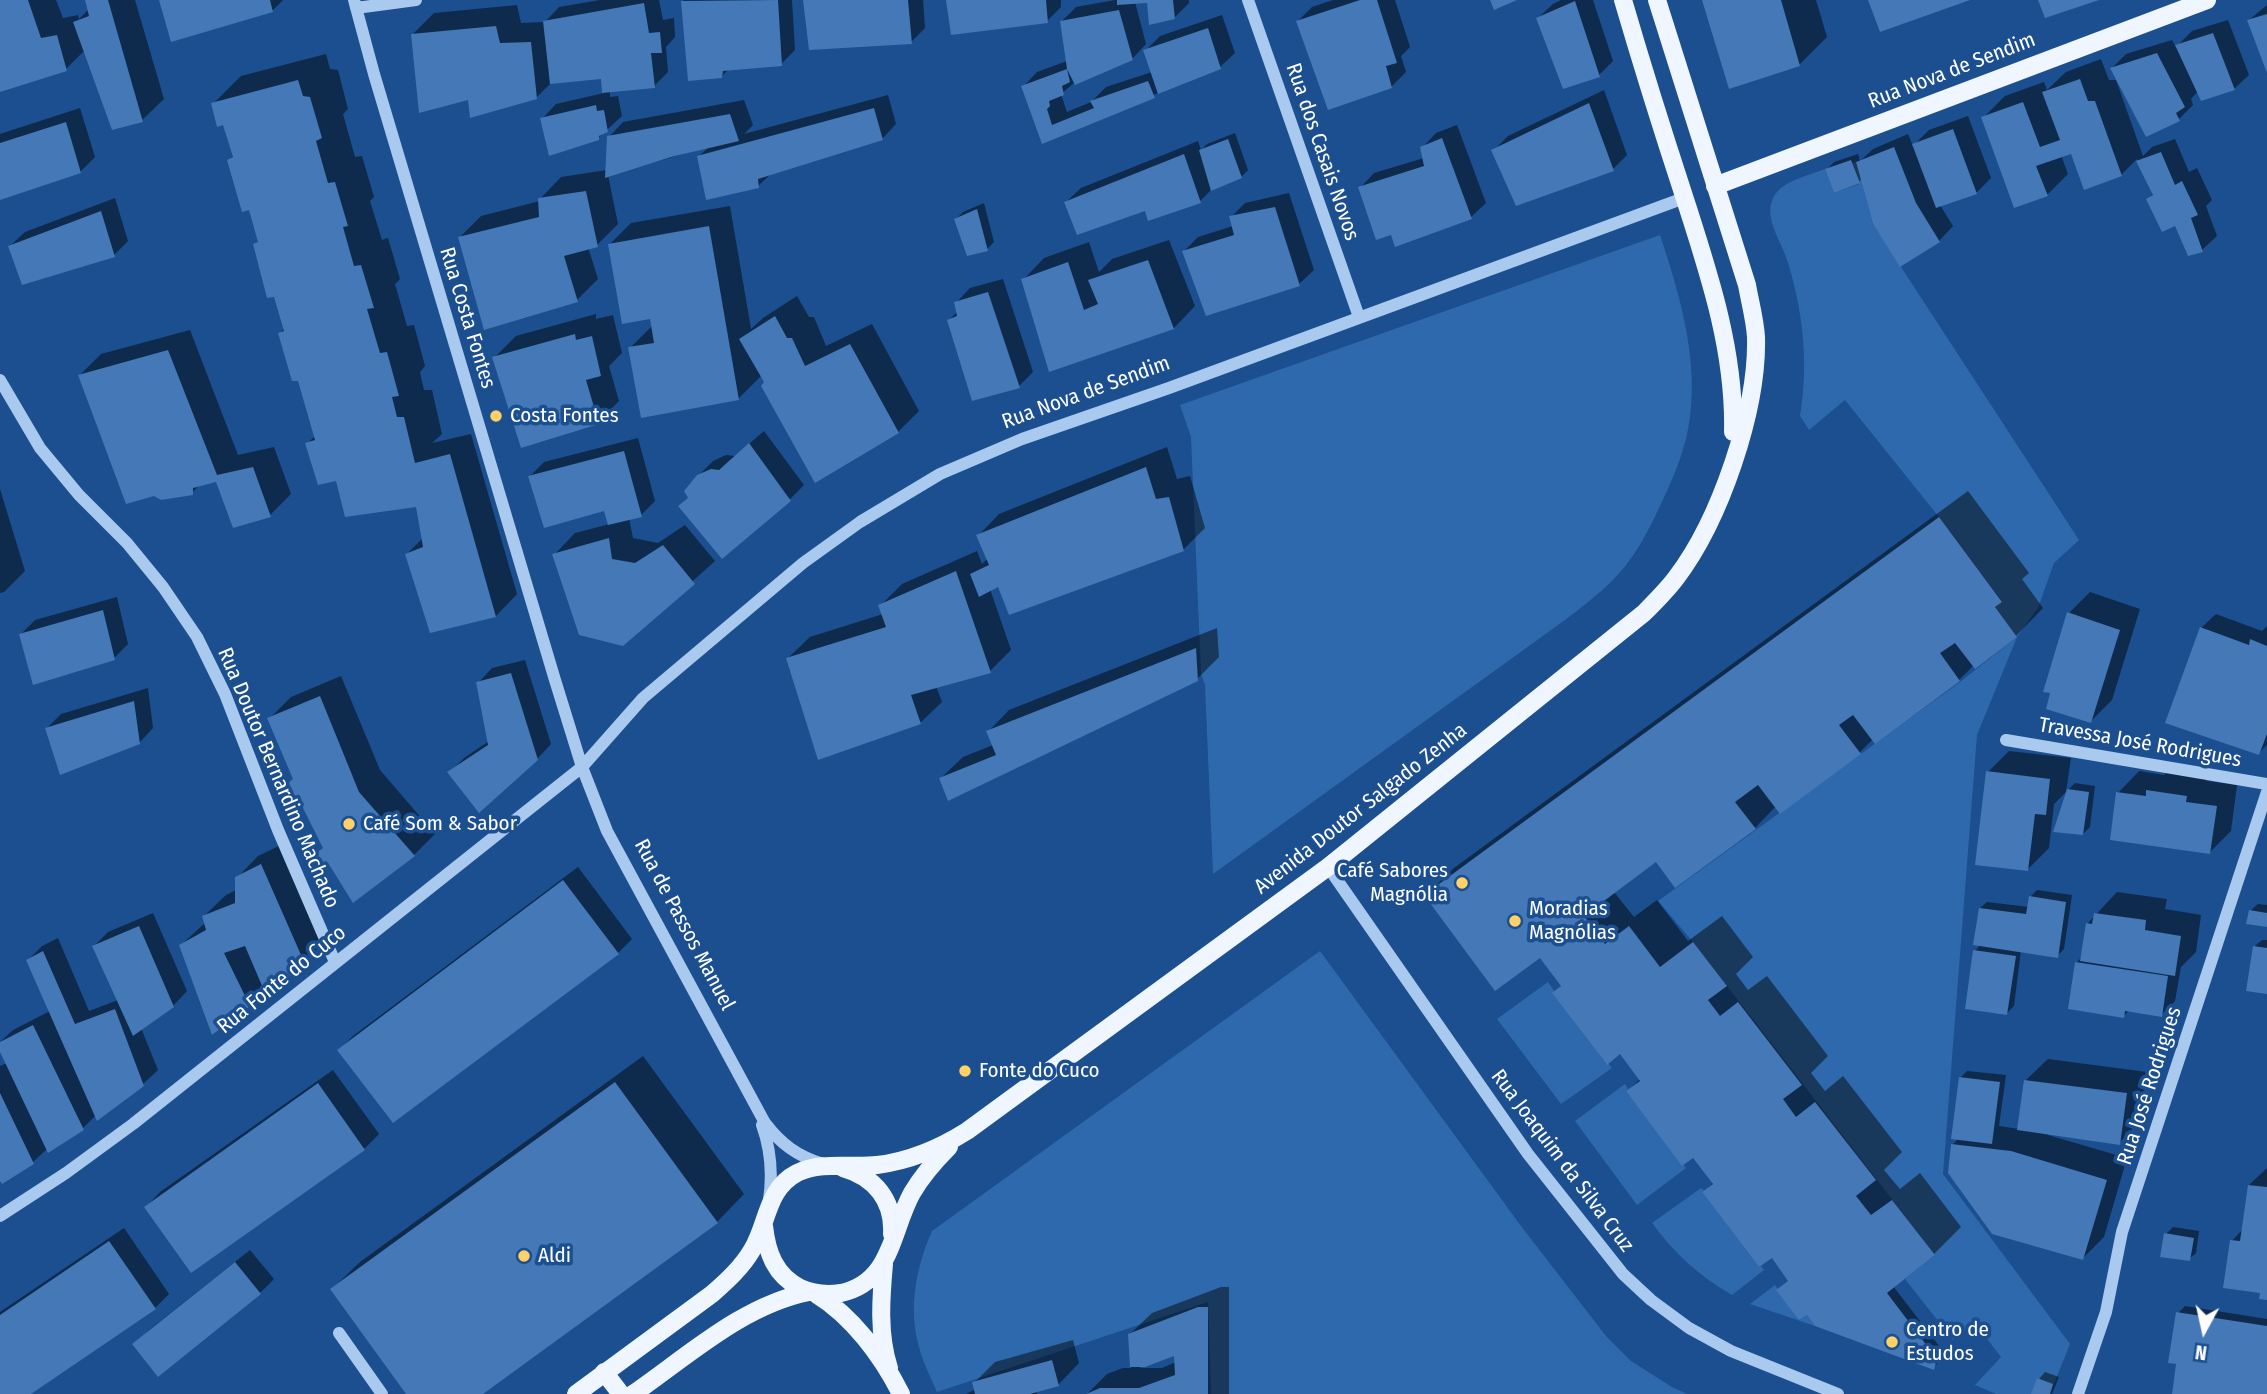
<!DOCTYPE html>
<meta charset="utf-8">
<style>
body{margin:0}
#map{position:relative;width:2267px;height:1394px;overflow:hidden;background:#1b4f8f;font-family:"Fira Sans Condensed",sans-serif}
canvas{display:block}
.north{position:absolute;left:2169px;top:1296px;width:70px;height:70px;-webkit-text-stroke:5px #1b4f8f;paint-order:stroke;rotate:188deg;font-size:19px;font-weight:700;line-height:28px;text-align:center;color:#fff}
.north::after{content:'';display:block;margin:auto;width:24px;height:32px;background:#fff;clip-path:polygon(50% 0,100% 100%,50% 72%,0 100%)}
</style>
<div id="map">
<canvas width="2267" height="1394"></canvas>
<div class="north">N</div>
</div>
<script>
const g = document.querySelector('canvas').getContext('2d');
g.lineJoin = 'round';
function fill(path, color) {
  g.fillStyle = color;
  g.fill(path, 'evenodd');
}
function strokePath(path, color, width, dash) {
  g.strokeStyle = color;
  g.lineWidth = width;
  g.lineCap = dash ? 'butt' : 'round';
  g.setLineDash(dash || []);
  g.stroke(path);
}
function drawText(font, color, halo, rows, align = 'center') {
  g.font = font + ' "Fira Sans Condensed",sans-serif';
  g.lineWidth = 7;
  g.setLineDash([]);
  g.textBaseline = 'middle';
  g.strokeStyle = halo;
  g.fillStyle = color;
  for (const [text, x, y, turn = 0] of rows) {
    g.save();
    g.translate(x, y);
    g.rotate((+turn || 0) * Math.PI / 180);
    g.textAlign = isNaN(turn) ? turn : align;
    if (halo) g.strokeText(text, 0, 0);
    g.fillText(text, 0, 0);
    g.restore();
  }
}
const green = new Path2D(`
 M1856 162 1873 224 2079 540 2054 563 2038 608 2017 637 1977 735 1943 1174 2070 1344 2050 1394H1996L1975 1385 2001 1357 1975 1323 1953 1340 1905 1279 1935 1255 1693 942 1658 901 1960 682 2017 637 1995 607 2002 601 1939 517 1845 400 1809 430 1800 416C1809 363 1803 308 1786 257 1780 240 1765 218 1772 201 1778 181 1808 176 1825 169L1834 193 1859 184 1852 163Z
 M1660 235C1679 292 1698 356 1690 417 1686 449 1673 479 1659 508 1647 534 1634 558 1614 579 1599 594 1582 607 1565 620L1213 874 1205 685 1201 674 1191 437 1180 405Z
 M1320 951 1521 1226 1606 1336 1631 1361 1672 1387 1687 1394H1211L1208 1302 937 1392C931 1378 923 1363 919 1347 908 1309 916 1267 932 1231Z
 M1548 982 1555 992 1553 994 1606 1064 1608 1063 1612 1068 1561 1104 1497 1019Z
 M1625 1084 1628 1089 1626 1091 1686 1168 1637 1205 1575 1121Z
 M1701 1188 1704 1190 1702 1192 1759 1267 1761 1266 1764 1270 1732 1295C1699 1276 1674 1253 1652 1223Z
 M1775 1285 1799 1320 1807 1315 1815 1326 1750 1304Z`);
const shadow = new Path2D(`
 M0 0H56L63 18 78 15 79 19 89 9 86 0H135L164 99 142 120 85 50 66 69 0 91Z
 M161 0H283L272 11Z
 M600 0H659L663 20 674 18 675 37 666 47 668 72 654 86 610 91V97L618 96 622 116 598 138 542 119 556 104 604 93 602 77 552 82 536 98 469 97 413 34 434 13 517 5 521 23 545 22 559 7Z
 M684 0H792L795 50 781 64 729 69 722 76 683 1Z
 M805 0H923L925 28 911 42Z
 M948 0H1061V7L1047 21Z
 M1115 0H1189V3L1174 18 1149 2H1135L1146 44 1132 59 1075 82 1061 94 1067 112 1091 102 1106 87 1152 72 1145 51 1160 36 1222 15 1235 53 1220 67 1043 141 1023 87 1037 72 1067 61 1062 21 1076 7Z
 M1333 0H1395L1410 47 1401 56 1406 72 1391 87 1298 21 1312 7Z
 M1561 0H1593L1613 61 1599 75 1538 18 1553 4Z
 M1704 0H1816L1827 37 1799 65Z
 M2267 5V68L2249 20Z
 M2228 20 2249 75 2234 89 2198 91 2191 99 2193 105 2179 119 2112 68 2126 54 2172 40 2176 47 2192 31Z
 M326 54 330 69 338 70 348 109 343 114 355 157 362 156 374 197 370 201 382 240 388 238 400 279 395 284 407 326 414 325 425 366 420 372 424 390H432L442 434 432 443 471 434 517 594 496 616 407 554 423 538 418 505 338 482 307 444 315 436 299 379 280 333 285 328 275 295 255 245 260 240 250 208 229 160 234 155 224 123 213 104 241 76Z
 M2101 59 2109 80H2116L2143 156 2152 147 2175 139 2189 172 2197 168 2212 200 2206 206 2217 236 2202 250 2189 254 2176 224 2148 199 2154 193 2137 159 2121 175 2072 152 2061 155 2068 174 2047 195 1983 118 2005 96 2044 82 2047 90 2066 72Z
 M1604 90 1627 155 1613 169 1494 150 1508 136Z
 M888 95 896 124 882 139 773 172 758 186 699 156 709 147 608 175 618 224 597 245 588 247 598 279 577 300 460 237 481 216 540 201V199L561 177 607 170 609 137 623 122 744 100 753 125 744 134Z
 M80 108 95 157 80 172 0 199V134Z
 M1968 116 1991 178 1977 192 1940 205 1953 226 1939 241 1862 178 1859 182 1827 169 1834 162 1858 154 1860 161 1873 149 1908 134 1913 146 1929 130Z
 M1457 125 1486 203 1471 217 1392 233 1360 188 1374 173 1424 158 1422 148 1436 133Z
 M1235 133 1248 170 1241 177 1214 187 1200 201 1146 209 1066 202 1081 188 1198 141 1201 150 1207 144Z
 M1289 193 1314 270 1299 284 1184 251 1198 237 1233 226 1231 217 1245 203Z
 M115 198 128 241 114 255 10 246 25 232Z
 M984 203 994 242 987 249 956 219 963 212Z
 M730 206 751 329 763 318 797 296 809 317H814L826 346 872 324 919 411 898 432 766 383 762 375 738 399 630 348 652 326 651 317 610 244 631 223Z
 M1169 240 1195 306 1174 328 1050 370 1023 280 1044 258 1089 242 1099 272 1112 259Z
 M1003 279 1033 372 1019 386 949 320 958 311 956 303 970 288Z
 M596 314V319L613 315 622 353 609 366 619 401 598 422 494 358 516 336Z
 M190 330 238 455 274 447 291 494 270 515 217 479 200 484 192 493 80 375 101 354Z
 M764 431 804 485 789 500 690 497 698 476 713 461 726 455 735 456Z
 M638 438 655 501 641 515 629 518 633 538 658 543 685 525 715 561 623 644 554 555 575 533 610 524 605 509 530 476 544 462Z
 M1167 447 1177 479 1190 476 1205 528 1183 550 999 585 990 589 1011 650 990 671 936 686 942 702 920 723 788 658 810 637 883 614 880 606 902 584 977 551 982 564 988 558 978 536 999 514Z
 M0 489 25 571 4 592 0 593Z
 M1968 491 2029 573 2022 579 2043 608 2016 636 1974 665 1959 680 1873 739 1860 752 1776 806 1755 828 1656 860 1614 892 1634 917 1657 900 1688 941 1722 916 1753 957 1736 974 1748 990 1767 976 1828 1056 1811 1073 1825 1091 1843 1076 1902 1152 1884 1170 1900 1189 1920 1173 1961 1227 1934 1254 1893 1286 1943 1351 1940 1361 1933 1368 1789 1280 1772 1256 1704 1192 1714 1182 1694 1155 1628 1091 1640 1079 1621 1051 1563 985 1541 955 1426 895 1454 868Z
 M2090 592 2140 609 2112 700 2091 721 2069 613Z
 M117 597 128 644 114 658 21 634 35 620Z
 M2216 614 2262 631 2267 626V745L2259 753 2201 628Z
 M1217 628 1219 657 1197 679 941 778 963 757 993 745 988 732 1009 710Z
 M525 660 551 744 537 759 450 772 464 758 489 741 478 683 492 668Z
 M341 676 380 770 435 834 414 855 354 901 298 793 295 778 270 718 291 697Z
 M148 688 153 728 139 743 47 728 61 714Z
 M2009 751 2071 758 2066 792 2054 804 2049 848 2028 869 1988 772Z
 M2169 770 2207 775 2206 781 2237 785 2231 831 2210 852 2118 793 2139 771 2164 775Z
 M2075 783 2095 786 2090 827 2083 834 2068 790Z
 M283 844 325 941 303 963 265 989 249 1005 181 945 206 922 204 916 226 895 236 890 237 878 258 856Z
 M578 867 632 939 618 953 339 1050 353 1036Z
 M2037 890 2072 895 2064 949 2057 956 2021 950 2014 1006 2007 1013 1975 951 1981 944 1980 908 1987 902 2029 907 2031 896Z
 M2117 892 2167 899 2165 909 2201 915 2196 952 2181 967 2175 1001 2161 1015 2130 1010 2123 1016 2077 962 2082 957 2087 924Z
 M2258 904 2267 905V926L2251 910Z
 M153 913 187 991 173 1006 141 1028 158 1070 143 1084 96 1115 83 1128 48 1148 33 1162 2 1182 0 1180V1066L7 1063 0 1048V1042L13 1030 50 1011 28 960 42 946 58 938 89 1011 118 1000 94 946 108 932Z
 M2262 940H2267V992L2255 946Z
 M643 1056 744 1194 717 1222 480 1394H409L332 1289 360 1262Z
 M2048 1059 2147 1072 2140 1121 2119 1143 2048 1133V1135L2127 1158 2104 1237 2082 1259 1953 1144 1959 1138 1960 1078 1967 1071 2006 1075 1999 1126 2019 1129 2026 1080Z
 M333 1070 379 1134 364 1149 191 1271 146 1207 160 1192Z
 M2267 1168V1299L2232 1241 2243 1229 2249 1185Z
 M2173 1227 2199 1231 2196 1253 2189 1259 2166 1234Z
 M124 1228 169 1294 155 1308 27 1394H0V1312Z
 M250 1250 274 1279 260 1293 135 1344 149 1330Z
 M1221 1287H1229V1394H1087L1107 1374 1123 1368H1131L1130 1334 1152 1313ZM1176 1353V1362L1162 1368H1139Z
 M2185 1306 2267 1319V1394H2173L2180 1363 2178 1313Z
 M1073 1340 1079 1363 1058 1385 1036 1391 1037 1394H966L976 1389 974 1383 995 1362Z
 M2045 1372 2059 1377 2052 1394H2033L2039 1379Z`);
const building = new Path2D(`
 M0 0H28L41 38 57 35 67 71 0 92Z
 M85 0H108L143 122 112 130 73 22 89 16Z
 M159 0H270L273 12 171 42Z
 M778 0 782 66 723 71 722 78 688 81 681 1Z
 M803 0H908L912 44 809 50Z
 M946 0H1046L1048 23 951 35Z
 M1117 0H1173L1175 19 1149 25 1147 3 1117 5Z
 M1360 0H1377L1397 63 1386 66 1392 88 1328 110 1296 21Z
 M1490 0H1517L1494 10Z
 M1702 0H1781L1800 66 1729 89Z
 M1868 0H1970L1880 32Z
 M2038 0H2099L2045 18Z
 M1575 1 1600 77 1563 89 1536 18Z
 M644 3 649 33 660 32 662 53H651L655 88 602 93 601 79 550 84 543 21Z
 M1119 10 1133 60 1075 85 1067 69 1060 21Z
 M2267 14V73L2247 20Z
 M496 26 500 43 531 42 537 99 470 118 468 100 419 113 411 34Z
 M1208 28 1221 69 1158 94 1143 50Z
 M2213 33 2235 90 2201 101 2175 45Z
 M2157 53 2185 107 2176 113 2180 121 2146 137 2110 68Z
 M1067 69 1070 82 1062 86 1064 95 1049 101 1050 106 1047 109 1052 125 1094 108 1090 101 1148 81 1155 98 1042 144 1021 86Z
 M2080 79 2088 101H2095L2122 176 2084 190 2071 154 2036 166 2048 196 2014 208 1981 117 2023 102 2040 147 2060 140 2042 92Z
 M298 80 303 96 310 97 322 138 316 141 328 183 335 182 348 226 343 227 354 266 361 265 374 308 367 309 380 353 387 352 399 396 392 397 397 417H404L415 463 450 454 496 617 430 633 405 554 423 547 416 507 345 517 336 481 318 485 305 443 315 440 298 381H292L278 333 284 331 274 297 267 298 253 244 258 242 249 210 242 212 227 160 233 157 223 125 217 127 211 103Z
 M1589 103 1614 171 1516 206 1491 150Z
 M596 105 597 111 604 110 608 132 599 136V140L549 156 540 118Z
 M874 108 883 140 758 179 759 188 706 200 697 156Z
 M730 114 739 141 671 157 605 178 607 136Z
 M66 122 81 173 0 200V143Z
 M1953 129 1977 194 1936 208 1912 144Z
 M1442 138 1472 219 1395 247 1391 235 1376 240 1358 187 1424 166 1420 147Z
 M1228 139 1242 178 1211 191 1199 150Z
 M1894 147 1916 203 1940 242 1900 267 1873 224 1856 162Z
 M2161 152 2175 185 2182 181 2198 215 2191 218 2203 252 2188 256 2175 226 2162 232 2146 199 2153 195 2136 161Z
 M1184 154 1201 203 1148 221 1145 211 1077 235 1064 202Z
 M1851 160 1860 183 1834 193 1825 169Z
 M586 191 598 247 564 256 578 302 484 330 458 237 539 217 538 198Z
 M1275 207 1300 286 1206 316 1182 251 1234 235 1229 216Z
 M977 209 988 251 967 256 954 219Z
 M101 211 115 257 22 285 8 246Z
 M709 226 739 400 641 418 628 347 654 343 650 319 622 324 608 244Z
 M1148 260 1174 329 1049 372 1021 279 1068 262 1084 310 1098 304 1088 280Z
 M988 292 1020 388 972 401 947 320 957 316 954 302Z
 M775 316 787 338H792L805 366 850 344 899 433 815 483 761 386 764 382 739 339Z
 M575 334 576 340 592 336 601 376 586 380 599 424 521 448 492 357Z
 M168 350 217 475 253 467 271 517 233 528 216 482 193 488V495L161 500 154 496 126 504 78 375Z
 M749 443 791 501 722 559 678 506 688 498 684 491 697 475 711 469 719 470Z
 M624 451 642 517 608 525 604 511 544 528 528 476Z
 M1146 467 1156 499 1169 497 1184 551 1009 615 998 587 979 597 970 574 989 565 976 535Z
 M1939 517 2002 602 1995 607 2017 637 1975 669 1955 643 1940 653 1960 681 1875 744 1853 715 1839 725 1861 754 1780 814 1758 785 1735 802 1756 829 1675 888 1656 862 1584 916 1605 944 1629 926 1660 967 1693 942 1727 986 1708 1000 1720 1016 1738 1002 1802 1085 1783 1099 1796 1117 1815 1102 1876 1180 1856 1196 1871 1215 1892 1200 1935 1255 1887 1293 1937 1359 1934 1370 1815 1326 1807 1315 1799 1320 1776 1290 1788 1281 1772 1258 1759 1267 1702 1192 1713 1184 1693 1158 1682 1166 1626 1091 1640 1081 1620 1054 1607 1065 1552 993 1561 986 1540 958 1495 991 1424 895Z
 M609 538 612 559 635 563 663 545 695 584 623 646 579 635 552 554Z
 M956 571 991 673 911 695 921 724 818 760 786 658 886 627 878 605Z
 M103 610 115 660 33 685 19 634Z
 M2067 612 2120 630 2091 723 2046 709 2050 693 2043 692Z
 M2200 627 2249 645 2250 639 2267 646V734L2259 755 2165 723Z
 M1196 648 1198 681 948 801 939 778 996 755 986 731Z
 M511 673 538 760 479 813 447 772 488 745 476 682Z
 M320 696 359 792 415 856 353 903 330 866 324 870 316 853 323 848 297 796 291 799 287 784 293 779 267 718Z
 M134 701 140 744 60 775 45 728Z
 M1986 771 2050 779 2046 815 2035 814 2028 871 1975 865Z
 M2067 789 2089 792 2083 835 2053 832Z
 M2146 790 2187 796 2186 802 2217 806 2210 854 2110 840 2116 792 2146 796Z
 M261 864 305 964 266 995 245 946 224 953 250 1006 212 1035 179 945 206 930 202 916 235 903V877Z
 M563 880 619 954 393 1123 337 1050Z
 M2029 896 2066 902 2058 958 1973 945 1979 908 2026 914Z
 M2249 910 2267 913V927L2246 924Z
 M2094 913 2146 920 2145 930 2181 936 2175 976 2080 961 2086 923 2092 924Z
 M139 926 174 1007 133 1036 92 946Z
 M2253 946 2267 948V994L2246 991Z
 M1973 950 2016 956 2007 1015 1965 1009Z
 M43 951 75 1024 115 1009 144 1086 97 1121 26 960Z
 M2075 962 2168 976 2162 1017 2125 1011 2124 1018 2068 1009Z
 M33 1025 84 1130 48 1153 0 1052V1042Z
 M1959 1077 2000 1082 1992 1144 1951 1139Z
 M2024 1080 2127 1093 2120 1145 2017 1130Z
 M615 1082 718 1223 483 1394H406L330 1289Z
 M318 1083 365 1150 191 1273 144 1207Z
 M0 1093 34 1164 2 1184 0 1181Z
 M1951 1144 2011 1151 2107 1180 2083 1260 1992 1234 1948 1173Z
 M2248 1185 2267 1187V1300L2259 1299 2260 1293 2223 1288 2230 1240 2240 1241Z
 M2164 1233 2194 1238 2190 1261 2160 1257Z
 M109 1241 156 1309 31 1394H0V1315Z
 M235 1262 261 1294 158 1377 132 1344Z
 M1198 1307H1208V1394H1086L1100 1388H1139L1175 1375 1174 1356 1145 1367H1130L1128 1334Z
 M2176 1312 2267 1326V1394H2172L2176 1364 2168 1363Z
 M1052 1360 1059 1386 1030 1394H975L972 1382Z
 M2037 1378 2053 1384 2050 1394H2031Z`);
const minor = new Path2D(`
 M354 0 374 74 555 680 582 767 607 831 765 1123C781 1144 797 1156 823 1164
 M1248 0 1359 317
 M356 8 416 0
 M0 380 40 448 79 495 127 543 163 587 197 637 225 694 278 830 335 962
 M2006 740 2267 784
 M1328 867 1528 1154 1623 1274 1651 1300 1689 1328 1731 1351 1838 1394
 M762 1125C771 1150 773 1173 769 1200
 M0 1216 66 1173 133 1124 582 767 643 698 803 563 860 522 940 474 1022 439 1169 388 1684 198
 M339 1333 382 1394
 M2078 1394 2106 1312 2122 1232 2267 792`);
const major = new Path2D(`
 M1623 0C1642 65 1662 129 1683 193 1708 271 1735 349 1733 432
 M1715 186 2207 0
 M843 1168C875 1177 894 1201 892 1234
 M764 1226C767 1253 775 1275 800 1288 813 1294 827 1295 841 1293 892 1282 891 1231 912 1193 922 1176 935 1161 949 1147
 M884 1264C881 1297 878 1335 889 1368
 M816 1294C852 1316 882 1356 901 1394
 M604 1372 621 1394
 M576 1394 712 1294C728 1280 742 1267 752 1250 768 1224 766 1189 797 1173 822 1161 851 1168 877 1165 910 1161 940 1148 967 1131L1328 867 1644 613C1655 602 1667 590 1676 578 1720 520 1758 410 1756 337 1755 320 1750 302 1747 285L1657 0
 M633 1394C688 1356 743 1305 809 1292`);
const markers = [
 [496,416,7,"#ffd166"],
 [349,824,7,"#ffd166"],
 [1462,883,7,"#ffd166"],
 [1515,921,7,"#ffd166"],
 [965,1071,7,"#ffd166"],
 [524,1256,7,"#ffd166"],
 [1892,1342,7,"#ffd166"]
];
const streetNames = [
 ["Rua Nova de Sendim",1952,71,-21],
 ["Rua dos Casais Novos",1322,152,71],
 ["Rua Costa Fontes",467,318,73],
 ["Rua Nova de Sendim",1086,393,-20],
 ["Travessa José Rodrigues",2140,743,10],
 ["Rua Doutor Bernardino Machado",278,778,67],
 ["Avenida Doutor Salgado Zenha",1361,809,-38],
 ["Rua de Passos Manuel",684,925,62],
 ["Rua Fonte do Cuco",282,980,-39],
 ["Rua José Rodrigues",2150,1086,-72],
 ["Rua Joaquim da Silva Cruz",1562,1161,53]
];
const poiNames = [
 ["Costa Fontes",510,416],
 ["Café Som & Sabor",363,824],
 ["Café Sabores",1448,871,"right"],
 ["Magnólia",1448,895,"right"],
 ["Moradias",1529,909],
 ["Magnólias",1529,933],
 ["Fonte do Cuco",979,1071],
 ["Aldi",538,1256],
 ["Centro de",1906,1330],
 ["Estudos",1906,1354]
];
fill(green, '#2e69ad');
fill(shadow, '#0007');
fill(building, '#4478b7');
strokePath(minor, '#a9c9ee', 12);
strokePath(major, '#f0f6ff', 18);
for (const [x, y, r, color] of markers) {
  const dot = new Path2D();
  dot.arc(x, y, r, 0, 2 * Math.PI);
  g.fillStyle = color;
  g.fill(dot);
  strokePath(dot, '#1b4f8f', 2.5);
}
drawText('21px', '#fff', '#1b4f8f', streetNames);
drawText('21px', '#fff', '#1b4f8f', poiNames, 'left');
</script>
